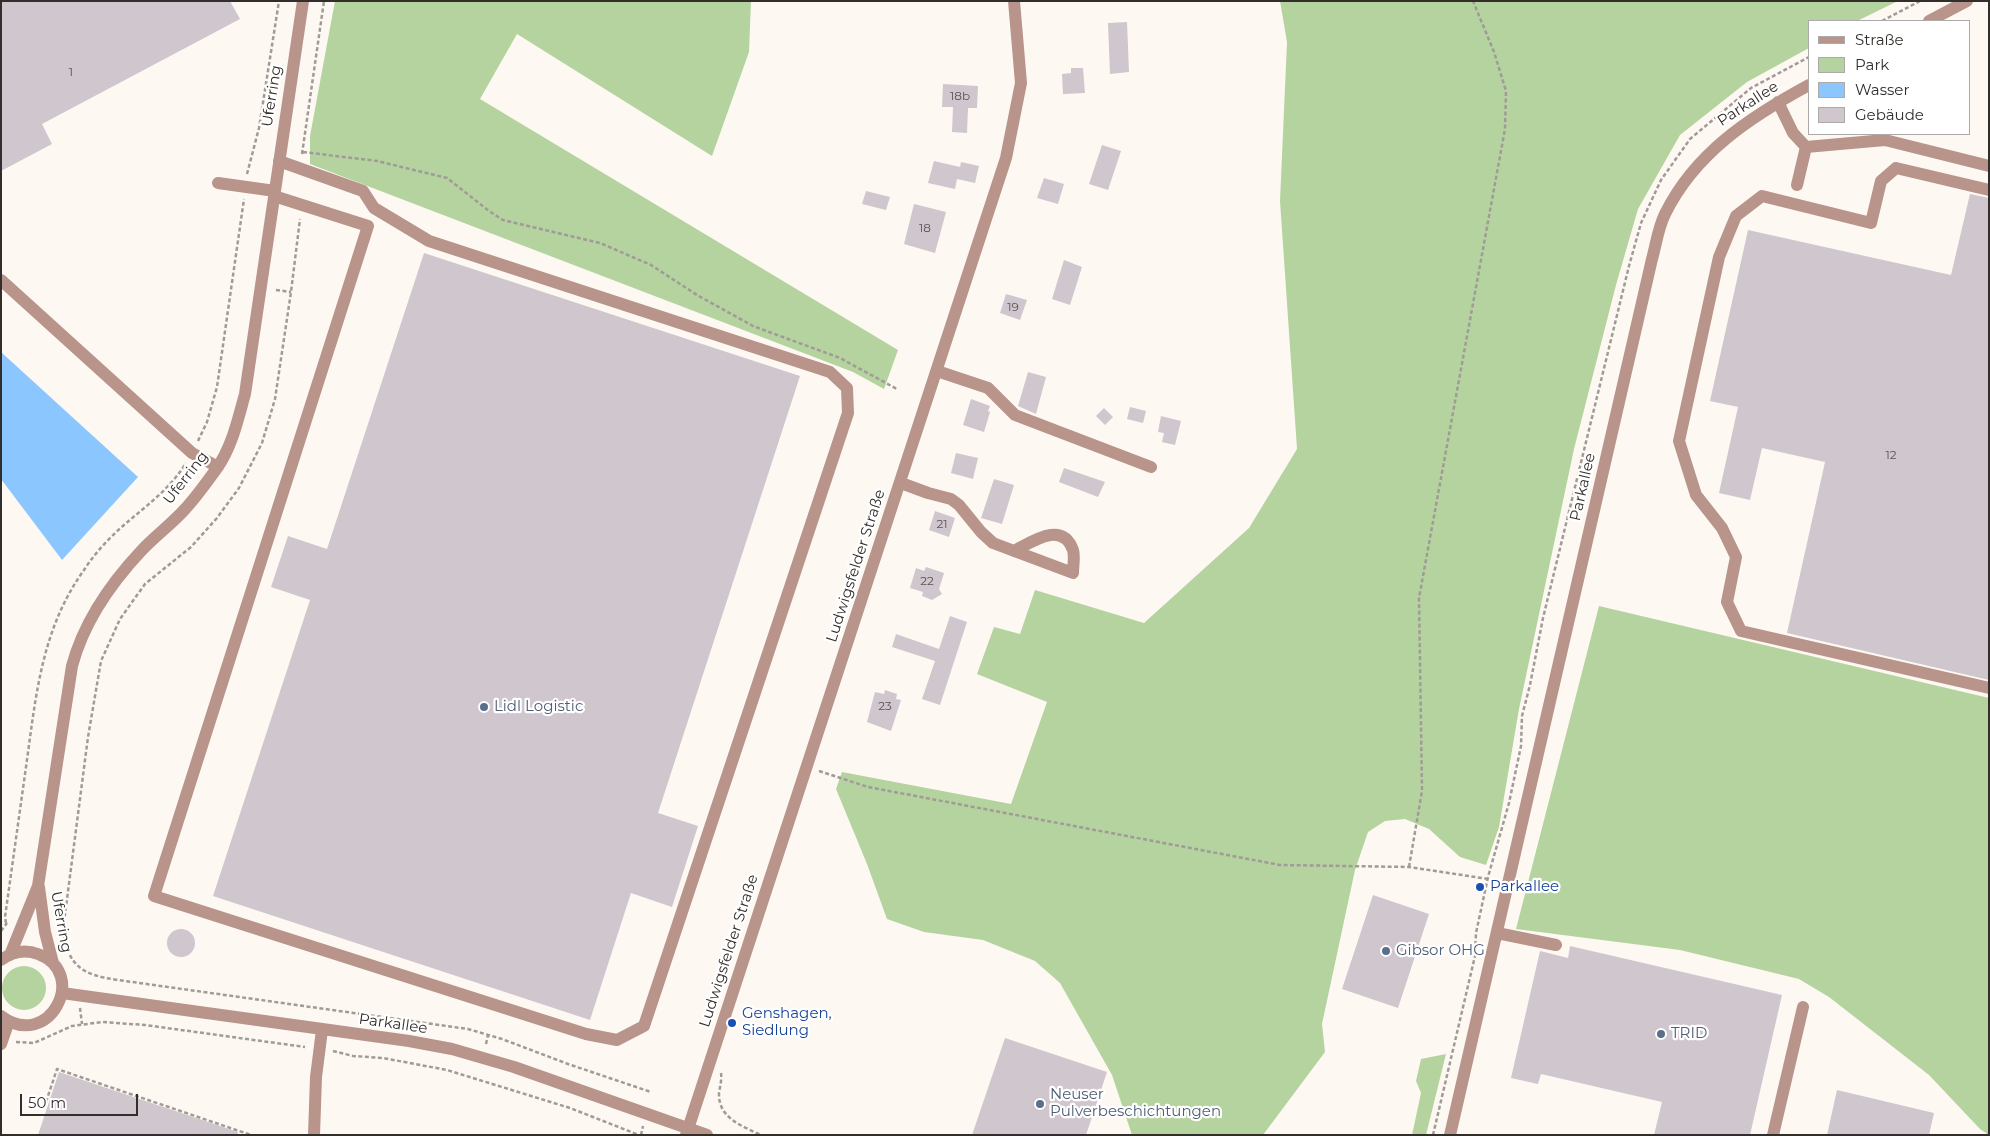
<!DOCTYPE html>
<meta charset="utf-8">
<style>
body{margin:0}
#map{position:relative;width:1990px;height:1136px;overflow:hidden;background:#fef8f3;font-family:Montserrat,sans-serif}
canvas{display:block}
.frame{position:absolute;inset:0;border:2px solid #322e2b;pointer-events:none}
.legend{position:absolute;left:1808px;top:20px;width:162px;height:115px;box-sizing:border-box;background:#fff;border:1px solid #adabaa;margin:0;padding:6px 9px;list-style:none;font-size:15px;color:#322e2b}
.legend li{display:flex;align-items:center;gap:10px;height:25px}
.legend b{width:25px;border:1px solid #adabaa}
.scale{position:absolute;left:20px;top:1094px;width:118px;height:22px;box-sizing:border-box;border:2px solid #322e2b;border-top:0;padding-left:6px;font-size:15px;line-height:18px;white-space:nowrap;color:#322e2b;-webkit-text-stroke:4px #fff;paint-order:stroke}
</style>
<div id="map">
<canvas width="1990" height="1136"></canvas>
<div class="frame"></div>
<ul class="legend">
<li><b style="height:6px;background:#b8948b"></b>Straße</li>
<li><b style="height:14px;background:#b5d39f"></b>Park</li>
<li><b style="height:14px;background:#8bc7fe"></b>Wasser</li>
<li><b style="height:14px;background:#d0c6ce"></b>Gebäude</li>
</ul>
<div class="scale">50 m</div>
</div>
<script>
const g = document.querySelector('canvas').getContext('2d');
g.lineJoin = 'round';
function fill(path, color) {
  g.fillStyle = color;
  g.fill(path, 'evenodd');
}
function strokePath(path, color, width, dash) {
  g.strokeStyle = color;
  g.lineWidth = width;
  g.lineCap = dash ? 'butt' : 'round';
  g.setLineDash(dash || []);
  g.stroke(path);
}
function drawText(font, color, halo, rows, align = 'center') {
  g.font = font + ' Montserrat,sans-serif';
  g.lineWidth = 4.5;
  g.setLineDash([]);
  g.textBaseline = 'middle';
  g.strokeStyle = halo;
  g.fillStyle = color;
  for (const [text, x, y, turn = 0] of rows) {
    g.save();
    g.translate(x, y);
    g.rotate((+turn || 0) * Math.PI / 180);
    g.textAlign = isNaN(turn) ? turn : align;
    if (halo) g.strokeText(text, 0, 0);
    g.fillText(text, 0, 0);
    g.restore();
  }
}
const green = new Path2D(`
 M335 1H751L749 52 712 156 517 34 480 99 898 350 884 389 853 372 310 164V136Z
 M1280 1H1898L1857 21H1809V48L1747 82 1680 135 1638 209 1616 285 1574 449 1519 709 1499 827 1486 865 1460 857 1429 829 1405 819 1385 821 1368 832 1355 870 1322 1024 1325 1052 1263 1135H1132L1112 1075 1060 983 1035 961 983 940 924 932 887 919 867 864 836 789 842 772 1011 804 1047 702 977 674 994 627 1020 634 1035 590 1144 623 1249 528 1297 449 1280 201 1287 42Z
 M1599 606 1989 698V1135L1980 1129 1929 1075 1829 997 1799 979 1680 950 1516 929Z
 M2 988a22 22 0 1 1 44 0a22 22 0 1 1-44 0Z
 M1446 1054 1426 1135H1412L1421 1093 1416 1081 1421 1059Z`);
const water = new Path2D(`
 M1 352 138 477 62 560 1 479Z`);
const building = new Path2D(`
 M1 1H230L240 19 42 124 52 144 1 171Z
 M1127 22 1129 72 1110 74 1108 23Z
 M1071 68H1083L1085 93 1063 94 1062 74 1071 73Z
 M943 84 978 86 977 108H968L967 133 952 132 953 107H942Z
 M1102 145 1121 151 1108 190 1089 184Z
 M934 161 960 167 961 162 979 166 975 183 957 179 955 189 928 183Z
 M1044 178 1064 184 1058 204 1037 198Z
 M866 191 890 197 886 210 862 204Z
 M1970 194 1989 198V680L1787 633 1825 462 1762 448 1750 500 1719 493 1738 407 1710 401 1748 230 1951 275Z
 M914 204 946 212 935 253 904 244Z
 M424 253 800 376 658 813 698 826 672 907 631 893 590 1020 213 896 310 600 271 587 288 536 327 549Z
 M1064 260 1082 267 1070 305 1052 299Z
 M1006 294 1027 300 1020 320 1000 313Z
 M1028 372 1046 377 1036 414 1018 406Z
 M971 399 990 406 988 411 990 412 984 432 963 425Z
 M1130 407 1146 411 1143 423 1127 419Z
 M1104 408 1113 417 1105 425 1096 416Z
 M1161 416 1181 421 1175 445 1162 442 1164 433 1158 432Z
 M956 453 978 458 973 479 951 473Z
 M1064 468 1105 482 1098 497 1059 482Z
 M994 479 1014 485 1002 524 981 518Z
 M935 511 955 518 949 537 929 530Z
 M926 567 944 573 939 589 942 594 932 600 922 596 923 592 910 588 916 568 924 571Z
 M950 616 967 622 940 705 922 699 935 661 892 647 896 634 939 649Z
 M885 690 897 694 896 699 901 700 891 731 867 722 875 692 884 694Z
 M1373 895 1429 914 1398 1008 1342 989Z
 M167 943a14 14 0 1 1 28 0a14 14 0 1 1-28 0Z
 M1570 946 1782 995 1750 1135H1654L1662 1102 1541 1074 1538 1084 1511 1078 1540 951 1568 958Z
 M1005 1038 1107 1072 1086 1135H972Z
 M59 1072 238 1132 237 1135H38Z
 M1837 1090 1934 1113 1929 1135H1827Z`);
const path = new Path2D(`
 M1882 21 1920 1
 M303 152 377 161 447 178 489 211 503 220 600 243 651 265 697 295 753 326 840 358 897 389
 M302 154 324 1
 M247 174 259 128 279 1
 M276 290 291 292
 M198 441 207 422 217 387 244 199
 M819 771 868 787 1280 865 1409 867 1495 880
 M1409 867 1422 791 1419 598 1505 129 1506 91 1494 52 1473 1
 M6 923 5 917C12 867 19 817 26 767 36 696 41 630 84 570 95 553 109 538 124 525 146 506 170 489 186 463
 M63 930 88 737 101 661 120 619 145 584 191 547 217 518 239 488 262 443 275 399 291 292 300 219
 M63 930C68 967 83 975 118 980L468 1029 502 1039 568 1064 651 1092
 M1 931 7 923
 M80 1008 82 1024
 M16 1042 34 1043 72 1026 102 1022 145 1025 305 1047
 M486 1044 488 1035
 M333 1051 353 1056 383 1058 447 1070 570 1108 639 1135
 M721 1073C722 1080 720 1086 719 1093 718 1118 742 1126 761 1135
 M44 1108 57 1069 251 1135
 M641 1135 643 1126
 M1433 1135 1475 956 1476 933 1488 877 1509 803 1521 746 1522 716 1530 685 1543 618 1629 266 1641 223 1661 180 1690 139 1751 88 1809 57
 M1467 1135V1134`);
const minor = new Path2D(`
 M1929 21 1967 1
 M1778 102 1793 133 1806 147 1797 185
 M1806 147 1885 140 1989 166
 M218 183 275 191
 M1989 190 1896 168 1881 181 1871 223 1762 196 1736 216 1719 257 1679 441 1696 495 1722 528 1736 557 1727 602 1741 631 1989 688
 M274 196 368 226 154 896 586 1034 617 1040 644 1026 848 413 847 388 830 372 429 241 374 208 363 191 279 161
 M1 280 192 453 218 467
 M937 371 988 388 1015 415 1151 467
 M901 483 928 493 951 499 959 505 981 532 993 543 1073 573C1073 566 1075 556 1073 550 1062 520 1032 542 1014 551
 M39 887 45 932 53 963
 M1497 933 1556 945
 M10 955 38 886 72 666C84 621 110 584 142 550 156 535 173 523 186 508 197 496 207 482 217 468 232 447 238 419 245 394L303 1
 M1 960C12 952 25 949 38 954 90 973 49 1052 1 1016
 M62 993 409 1041 452 1049 514 1067 707 1135
 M1 1044 9 1021
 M314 1135 316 1077 322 1030
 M686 1135 1006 158 1021 83 1014 1
 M1450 1135 1652 259C1656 245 1658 228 1665 214 1695 153 1750 117 1809 85
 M1773 1135 1803 1007`);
const markers = [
 [484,707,5,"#5c6f8a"],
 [1480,887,5,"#1a4fb4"],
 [1386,951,5,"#5c6f8a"],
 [732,1023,5,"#1a4fb4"],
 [1661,1034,5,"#5c6f8a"],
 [1040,1104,5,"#5c6f8a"]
];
const numberNames = [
 ["1",71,72],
 ["18b",960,96],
 ["18",925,228],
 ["19",1013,307],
 ["12",1891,455],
 ["21",942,524],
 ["22",927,581],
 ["23",885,706]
];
const streetNames = [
 ["Uferring",272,96,-81],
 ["Parkallee",1748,104,-33],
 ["Uferring",186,478,-52],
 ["Parkallee",1583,487,-77],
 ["Ludwigsfelder Straße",856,566,-72],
 ["Uferring",61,922,80],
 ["Ludwigsfelder Straße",729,951,-72],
 ["Parkallee",393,1024,8]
];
const serviceNames = [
 ["Lidl Logistic",494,707],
 ["Gibsor OHG",1396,951],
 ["TRID",1671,1034],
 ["Neuser",1050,1095],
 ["Pulverbeschichtungen",1050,1112]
];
const transitNames = [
 ["Parkallee",1490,887],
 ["Genshagen,",742,1014],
 ["Siedlung",742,1031]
];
fill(green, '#b5d39f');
fill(water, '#8bc7fe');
fill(building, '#d0c6ce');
strokePath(path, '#a09b97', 2.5, [4, 2.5]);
strokePath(minor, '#b8948b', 12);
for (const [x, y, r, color] of markers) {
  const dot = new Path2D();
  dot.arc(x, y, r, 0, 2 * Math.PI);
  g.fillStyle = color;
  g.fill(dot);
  strokePath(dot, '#fff', 2);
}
drawText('12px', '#5a5454', null, numberNames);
drawText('15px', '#322e2b', '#fff', streetNames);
drawText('15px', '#4e5e75', '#fff', serviceNames, 'left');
drawText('15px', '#164399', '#fff', transitNames, 'left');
</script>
